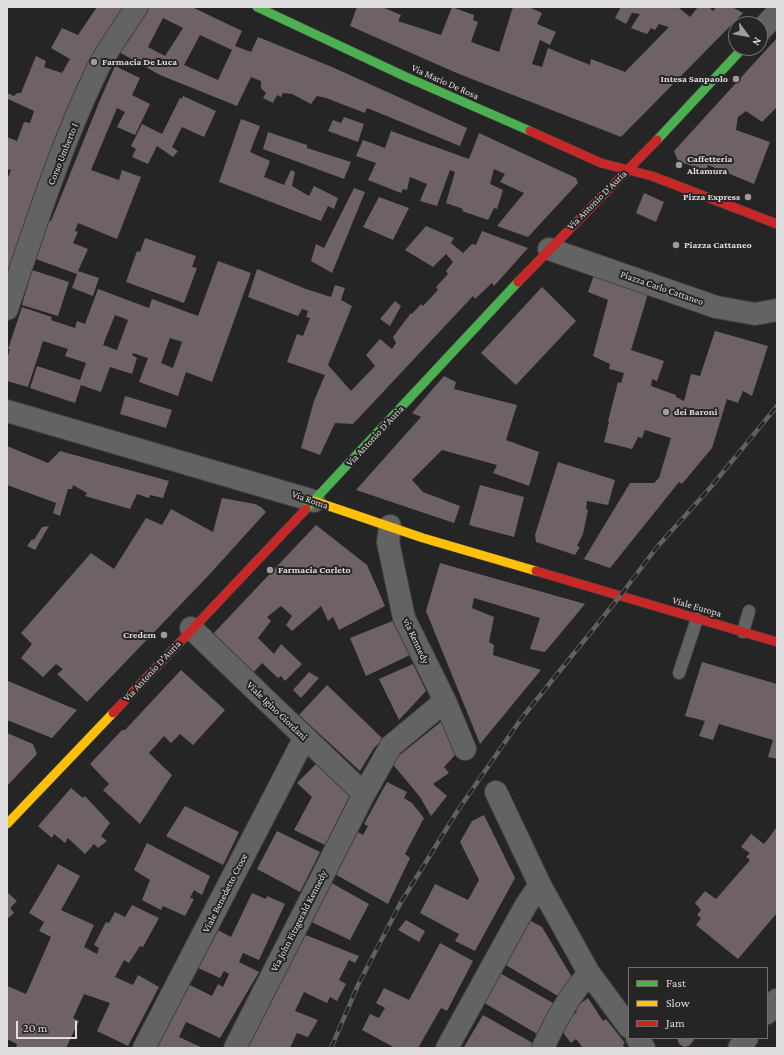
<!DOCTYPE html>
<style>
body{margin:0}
#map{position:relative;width:784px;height:1055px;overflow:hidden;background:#262525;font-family:"Crimson Pro",serif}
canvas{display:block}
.frame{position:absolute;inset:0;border:8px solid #dfddde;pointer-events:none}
.legend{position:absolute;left:628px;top:967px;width:140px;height:72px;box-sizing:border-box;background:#272425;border:1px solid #716e6f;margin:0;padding:5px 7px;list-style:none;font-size:12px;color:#dfddde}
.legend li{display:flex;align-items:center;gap:8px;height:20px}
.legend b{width:20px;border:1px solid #716e6f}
.north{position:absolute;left:728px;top:16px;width:40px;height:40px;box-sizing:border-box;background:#272425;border:1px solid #716e6f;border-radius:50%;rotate:122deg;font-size:11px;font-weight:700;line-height:16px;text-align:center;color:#dfddde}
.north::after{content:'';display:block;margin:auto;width:14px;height:18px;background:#9e9d9d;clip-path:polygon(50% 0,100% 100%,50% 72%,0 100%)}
.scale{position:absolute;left:16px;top:1021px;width:61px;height:18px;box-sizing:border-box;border:2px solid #dfddde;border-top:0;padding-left:5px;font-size:12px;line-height:14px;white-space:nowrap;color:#dfddde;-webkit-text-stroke:3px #272425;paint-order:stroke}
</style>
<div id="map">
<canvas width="784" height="1055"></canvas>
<div class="frame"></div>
<ul class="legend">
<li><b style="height:5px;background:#4caf50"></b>Fast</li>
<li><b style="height:5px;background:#ffc107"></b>Slow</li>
<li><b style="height:5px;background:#c62828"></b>Jam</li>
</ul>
<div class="north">N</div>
<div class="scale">20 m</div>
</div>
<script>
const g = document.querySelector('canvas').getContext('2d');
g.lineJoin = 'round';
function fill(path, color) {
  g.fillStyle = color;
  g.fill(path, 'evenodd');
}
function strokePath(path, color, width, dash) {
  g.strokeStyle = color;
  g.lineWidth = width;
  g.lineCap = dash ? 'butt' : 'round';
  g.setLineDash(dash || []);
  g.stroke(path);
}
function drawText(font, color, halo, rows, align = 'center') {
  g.font = font + ' "Crimson Pro",serif';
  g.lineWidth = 4;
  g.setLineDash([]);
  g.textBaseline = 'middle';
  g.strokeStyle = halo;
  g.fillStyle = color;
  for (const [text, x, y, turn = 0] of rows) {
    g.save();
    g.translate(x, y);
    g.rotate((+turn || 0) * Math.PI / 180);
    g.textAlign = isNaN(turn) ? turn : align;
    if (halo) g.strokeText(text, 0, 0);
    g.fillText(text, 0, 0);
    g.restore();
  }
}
const building = new Path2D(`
 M97 7H124L79 81 52 147 7 278V180L11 170 7 169V137L17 141 24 122 30 123 34 111 8 99 7 102V93L14 96 17 93H21L36 56 46 61 44 67 62 73 70 59 51 48 62 28 78 35Z
 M148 7H192L242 31 235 46 251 52 258 37 332 67 467 128 460 146 367 108 365 113 326 98 317 96 311 104 292 94 283 93 281 97 277 95 273 103 263 98 266 93 261 88V81L251 77 237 106 160 75 119 52 130 39ZM163 18 183 28 165 56 148 47ZM200 35 232 50 218 80 184 65Z
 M357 7H382L401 15 398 21 441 35 452 7 474 15 473 20 478 22 471 42 499 52 513 7H529L542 13 537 24 556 32 550 45 540 40 532 64 542 67 548 48 590 65 591 59 625 72 669 27 659 24 655 30 651 28 647 34 631 28 640 14 632 13 626 24 615 18 621 7H678L690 17 698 7H709L713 11 716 7H732L743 13 621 137 459 74 350 26Z
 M777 38V107L762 122 746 111 738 117 736 130 770 142 754 184 708 165 706 171 678 161 674 151Z
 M115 66 140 78 132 95 150 104 135 135 117 127 125 112 117 108 91 170 119 180 122 170 141 177 117 239 78 223 75 231 78 232 73 243 88 249 78 271 99 278 93 296 72 288 77 274 36 259 48 220 51 221 100 100Z
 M183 96 216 111 204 137 182 127 172 147 178 151 173 157 157 146 148 164 132 157 136 149 131 146 142 124 162 134 180 98 182 99Z
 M344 117 364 124 358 142 328 131 333 120 341 123Z
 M241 119 260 126 250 152 270 161 264 177 284 185 291 170 295 172 292 186 309 196 314 186 338 198 334 209 328 206 321 221 219 182Z
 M391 131 469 159 479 133 576 178 578 183 528 237 497 226 524 193 500 182 505 174 494 169 490 184 503 190 497 209 494 208 488 220 462 211 463 209 446 203 455 172 450 170 437 206 420 201 427 184 410 177 407 190 403 189 401 193 368 180 376 163 356 156 363 140 385 148Z
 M268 132 307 145V148L351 162 344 179 263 149Z
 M354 188 365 192 332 273 311 261 316 244 324 248Z
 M644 193 664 202 656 222 636 213Z
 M379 197 409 208 393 240 363 227Z
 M426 226 454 238 451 243 463 253 472 244 476 245 482 231 528 248 494 286 492 283 475 299 473 296 353 424 335 423 320 455 301 448 314 401 325 375 287 362 297 334 303 336 310 318 306 317 308 311 302 309 298 316 248 297 257 269 306 289 331 297 335 285 345 288 341 300 352 306 328 365 351 391 375 366 366 355 380 339 392 349 396 343 393 337 411 313 412 314 421 304 423 306 438 290 436 287 448 274 446 271 453 262 446 254 433 267 405 250Z
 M145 238 196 256 192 267 197 268 184 303 126 282 137 251 140 252Z
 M218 261 251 273 212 382 186 372 178 396 139 382 148 358 133 353 132 355 137 358 132 374 110 367 101 392 81 385 75 403 30 388 37 366 80 380 86 363 65 356 68 349 43 341 28 387 7 381V359L10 349H8L22 307 52 317 51 320 75 328 77 321 85 324 98 289 149 308 152 299 198 316ZM115 315 128 320 117 350 103 345ZM170 338 182 342 173 368 161 363Z
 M32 270 69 282 58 316 22 305Z
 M595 272 650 287 631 350 664 361 657 381 652 379 651 386 676 395V397L684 401 691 374 700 376 715 331 768 346 752 396 743 391 738 403 727 399 712 448 682 484 679 482 610 568 584 559 630 483H654L659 478 671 438 645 430 642 438 638 437 632 449 604 442 609 422 608 421 618 382 621 383 624 373 609 369 610 364 593 356 608 300 588 292Z
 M542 287 576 321 516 385 481 353Z
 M395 301 401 306 390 326 380 319Z
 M444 376 456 382 454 389 517 405 506 440 539 452 529 486 493 473 497 465 442 450 412 480 423 492 460 506 454 523 356 490 421 417 412 413Z
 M125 396 172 410 166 428 120 414Z
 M7 446 48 463 60 451 169 481 163 498 150 495 149 498 137 494 130 509 85 496 87 493 73 485 72 489H68L60 516 53 513 56 503 7 485Z
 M558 462 615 480 608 505 587 501 586 509 588 510 583 534 577 546 580 547 575 555 536 542 535 535Z
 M480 485 524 497 514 537 469 525Z
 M222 498 255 504 261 507 266 512 208 576 87 702 57 674 63 669 56 664 43 677 21 658 32 644 21 633 91 553 114 569 146 518 162 525 171 509 213 532Z
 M316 525 367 565 385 606 339 630 333 617 328 621 321 606 292 631 286 625 292 616 281 606 267 617 271 621 258 638 274 654 281 644 302 664 285 681 281 676 278 678 262 663 254 672 211 636Z
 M49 526 35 550 27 546 32 539 34 540 42 527Z
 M440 563 585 604 545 652 530 649 540 618 474 598 472 608 494 617 489 642 494 645 493 655 541 670 480 744 426 611Z
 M395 620 410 655 366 676 350 638Z
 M702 662 777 684V759L768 757 773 740 719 724 713 740 699 736 705 721 685 716Z
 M413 664 426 691 399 720 379 679Z
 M181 670 225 710 193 745 180 734 171 743 164 736 149 753 172 775 140 824 103 790 109 784 90 764 122 730H125Z
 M309 672 319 678 301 698 293 690Z
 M8 681 77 710 52 738 7 720Z
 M327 685 383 739 374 748 360 771 299 715Z
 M442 721 455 755 444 767 449 773 433 784 447 796 431 816 420 797 391 762Z
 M7 733 33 744 37 754 7 786Z
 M317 763 351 793 325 845 294 830 312 797 297 783Z
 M387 782 407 792 404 798 412 803 424 818 405 854 410 858 388 904 333 873 354 830 363 835 368 826 364 824Z
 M71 788 83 798 85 796 110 823 101 836 107 841 98 848 94 844 85 854 68 838 65 843 54 834 52 838 38 826Z
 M185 806 239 832 223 865 166 836Z
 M484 815 515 878 475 951 455 941 459 934 420 913 435 884 468 900 479 880 460 842 472 821Z
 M777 827V913L738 959 696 925 701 918 697 915 701 910 695 903 705 891 716 899 750 860 746 857 750 853 741 847 751 834 764 844Z
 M277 831 320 852 300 892 257 869Z
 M147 843 210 876 202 895 194 890 190 898 194 899 185 916 163 906 161 910 142 900 150 880 134 870Z
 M58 864 80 876 61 910 94 925 84 947 97 954 99 948 94 945 106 922 109 923 115 912 125 917 132 905 159 918 143 947 140 946 129 963 124 960 115 977 133 985 138 975 159 987 128 1046 97 1031 110 1003 84 994 73 1018 79 1021 66 1048H16L17 1044 7 1039V986L26 994 51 937 39 931 44 922 29 913Z
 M328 881 369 904 350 940 307 920Z
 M7 892 17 901 10 908 14 913 7 919Z
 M252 893 266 899 267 896 285 904 259 960 243 953 239 962 259 972 220 1038 186 1022 179 1037 203 1048H155L186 983 212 996 218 984 223 987 229 974 224 971 220 978 198 968 216 929 231 937Z
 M406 920 425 931 419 942 398 930Z
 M529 920 542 927 573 979 563 999 504 964Z
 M303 934 359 956 355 963 349 960 339 980 346 984 337 1001 330 997 327 1003 304 992 295 1011 318 1020 308 1037 297 1033 290 1048H248Z
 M440 943 473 961 447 1011 441 1008 418 1048H395L362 1030 370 1014 379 1018 385 1008 376 1003 384 988 409 1000Z
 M498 972 555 1004 539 1035 481 1001Z
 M588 998 603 1021 606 1019 625 1043 623 1045 625 1048H583L576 1039 571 1043 558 1026 577 1012 574 1008Z
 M483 1015 538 1046 537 1048 464 1047Z
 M677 1038H694V1040L689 1046 684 1047 679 1044Z`);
const lane = new Path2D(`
 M743 632 749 611
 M679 673 697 619`);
const street = new Path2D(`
 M760 31 777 13
 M549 249 716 307 755 314 777 310
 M7 309C35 227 61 144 99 66 110 46 124 26 137 7
 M7 411 314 501
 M390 526 388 542 404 618 445 701 465 749
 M191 628 364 794
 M496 792 540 885 589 973 629 1027
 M767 1013 777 1000
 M637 1038 644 1048
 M144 1048 305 737
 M235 1048 364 794 391 746 445 701
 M447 1048 526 905 540 885
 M543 1048C555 1021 569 996 589 973
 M739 1048 747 1038`);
const fast = new Path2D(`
 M257 7 404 76 530 131
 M657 140 743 48
 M306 509 518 282`);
const slow = new Path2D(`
 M314 501 423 538 536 571
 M7 824 113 713`);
const jam = new Path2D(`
 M530 131 601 163 652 176 777 224
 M518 282 657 140
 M536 571 777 642
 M113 713 306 509`);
const rail = new Path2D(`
 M331 1048 358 985 400 904 458 810 521 719 620 596 657 547 710 488 777 406`);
const markers = [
 [94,62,4,"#9e9d9d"],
 [736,79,4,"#9e9d9d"],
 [679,165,4,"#9e9d9d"],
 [748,197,4,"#9e9d9d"],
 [676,245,4,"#9e9d9d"],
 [666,412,4,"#9e9d9d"],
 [270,570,4,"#9e9d9d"],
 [164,635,4,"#9e9d9d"]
];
const poiNames = [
 ["Farmacia De Luca",102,62],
 ["Intesa Sanpaolo",728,79,"right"],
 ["Caffetteria",687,159],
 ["Altamura",687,171],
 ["Pizza Express",740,197,"right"],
 ["Piazza Cattaneo",684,245],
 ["dei Baroni",674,412],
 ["Farmacia Corleto",278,570],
 ["Credem",156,635,"right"]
];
const streetNames = [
 ["Via Mario De Rosa",445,82,24],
 ["Corso Umberto I",63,154,-68],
 ["Via Antonio D'Auria",597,200,-45],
 ["Piazza Carlo Cattaneo",662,288,19],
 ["Via Antonio D'Auria",375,436,-47],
 ["Via Roma",310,500,19],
 ["Viale Europa",697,607,16],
 ["via Kennedy",416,641,65],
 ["Via Antonio D'Auria",152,671,-47],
 ["Viale Igino Giordani",277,711,44],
 ["Viale Benedetto Croce",225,893,-63],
 ["Via John Fitzgerald Kennedy",299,921,-63]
];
fill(building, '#6e6266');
strokePath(lane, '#414040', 14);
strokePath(street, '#414040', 24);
strokePath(fast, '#414040', 10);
strokePath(slow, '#414040', 10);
strokePath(jam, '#414040', 10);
strokePath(lane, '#646363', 12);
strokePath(street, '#646363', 22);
strokePath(fast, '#4caf50', 9);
strokePath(slow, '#ffc107', 9);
strokePath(jam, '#c62828', 9);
strokePath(rail, '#626060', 4.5);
strokePath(rail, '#272425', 3, [9]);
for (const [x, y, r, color] of markers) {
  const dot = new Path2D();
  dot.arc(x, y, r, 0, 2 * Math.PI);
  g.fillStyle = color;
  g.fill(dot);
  strokePath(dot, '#272425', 1.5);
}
drawText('bold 10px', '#dfddde', '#272425', poiNames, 'left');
drawText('10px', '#dfddde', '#272425', streetNames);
</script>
